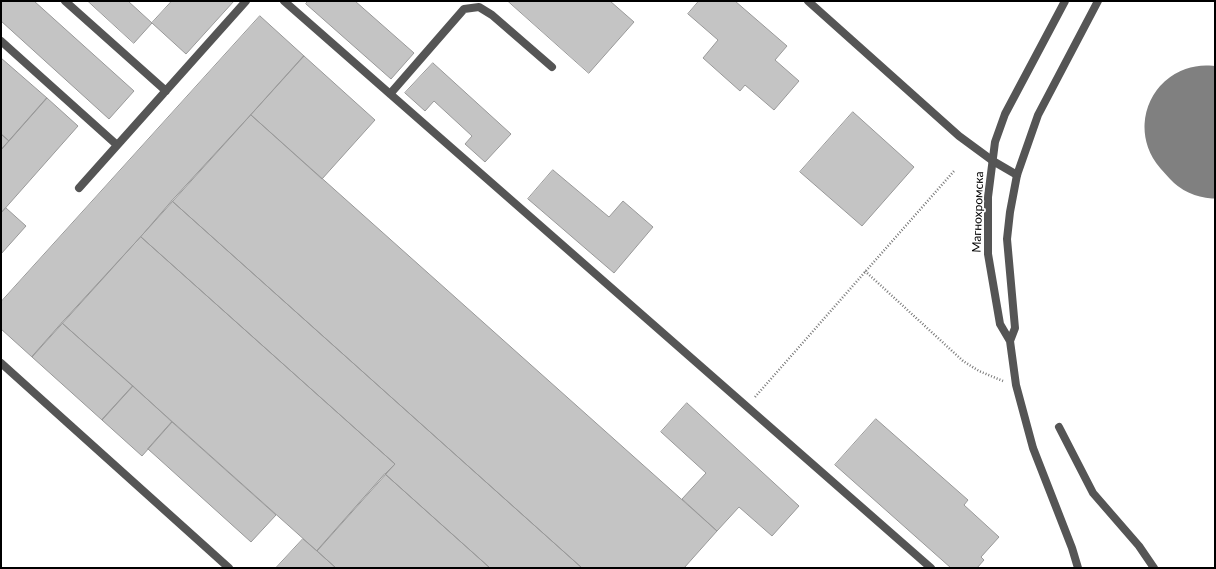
<!DOCTYPE html>
<meta charset="utf-8">
<style>
body{margin:0}
#map{position:relative;width:1216px;height:569px;overflow:hidden;background:#fff;font-family:Lato,sans-serif}
canvas{display:block}
.frame{position:absolute;inset:0;border:2px solid #000;pointer-events:none}
</style>
<div id="map">
<canvas width="1216" height="569"></canvas>
<div class="frame"></div>
</div>
<script>
const g = document.querySelector('canvas').getContext('2d');
g.lineJoin = 'round';
function strokePath(path, color, width, dash) {
  g.strokeStyle = color;
  g.lineWidth = width;
  g.lineCap = dash ? 'butt' : 'round';
  g.setLineDash(dash || []);
  g.stroke(path);
}
function fill(path, color) {
  g.fillStyle = color;
  g.fill(path, 'evenodd');
}
function drawText(font, color, halo, rows, align = 'center') {
  g.font = font + ' Lato,sans-serif';
  g.lineWidth = 3.5;
  g.setLineDash([]);
  g.textBaseline = 'middle';
  g.strokeStyle = halo;
  g.fillStyle = color;
  for (const [text, x, y, turn = 0] of rows) {
    g.save();
    g.translate(x, y);
    g.rotate((+turn || 0) * Math.PI / 180);
    g.textAlign = isNaN(turn) ? turn : align;
    if (halo) g.strokeText(text, 0, 0);
    g.fillText(text, 0, 0);
    g.restore();
  }
}
const runway = new Path2D(`
 M1206 127 1215 137`);
const building = new Path2D(`
 M1 1H34L134 91 109 119 1 21Z
 M88 1H128L152 23 134 43Z
 M172 1H234L186 54 152 23Z
 M308 1H355L414 53 391 79 306 4Z
 M508 1H610L634 22 589 73Z
 M699 1H735L787 46 775 60 799 81 774 110 745 85 740 91 703 58 718 40 688 14Z
 M260 16 304 56 32 357 1 329V302Z
 M304 56 375 120 322 179 251 115Z
 M1 58 47 98 9 141 1 134Z
 M433 63 511 134 485 162 465 144 472 136 434 101 425 111 405 93Z
 M47 98 78 126 1 213V150Z
 M853 112 914 167 862 226 800 172Z
 M251 115 717 531 684 568H582L172 201Z
 M1 134 9 141 1 150Z
 M553 170 609 217 623 201 653 227 614 273 528 199Z
 M172 201 582 568H490L385 474 395 464 141 237Z
 M6 208 26 226 1 254V213Z
 M141 237 395 464 317 551 62 323Z
 M62 323 133 386 102 420 32 357Z
 M133 386 172 422 142 456 102 420Z
 M687 403 799 506 772 536 739 507 717 531 682 499 706 473 661 432Z
 M876 419 968 500 964 505 999 537 981 557 984 560 977 568H951L835 465Z
 M172 422 276 515 251 542 148 449Z
 M385 474 490 568H336L317 551Z
 M303 539 317 551 336 568H276Z`);
const path = new Path2D(`
 M865 271 963 361 979 371 1003 381
 M755 397 954 171`);
const lane = new Path2D(`
 M65 1 166 91
 M284 1 931 568
 M808 1 959 136 993 161 1017 175
 M1 41 117 145
 M390 94 464 9 479 7 492 15 552 67
 M79 188 246 1
 M1 363 229 568
 M1059 427 1093 493 1139 546 1154 568`);
const street = new Path2D(`
 M1065 1 1005 114 995 142 988 197V254L1000 324 1010 341 1016 385 1033 448 1072 548 1078 568
 M1010 341 1015 328 1007 239 1010 212 1017 175 1038 115 1098 1`);
const streetNames = [
 ["Магнохромска",978,212,-88]
];
strokePath(runway, '#808080', 123);
fill(building, '#c4c4c4');
strokePath(building, '#999', 1);
strokePath(path, '#777', 2.5, [1, 2]);
strokePath(lane, '#555', 8);
strokePath(street, '#555', 8);
drawText('12px', '#000', '#fff', streetNames);
</script>
